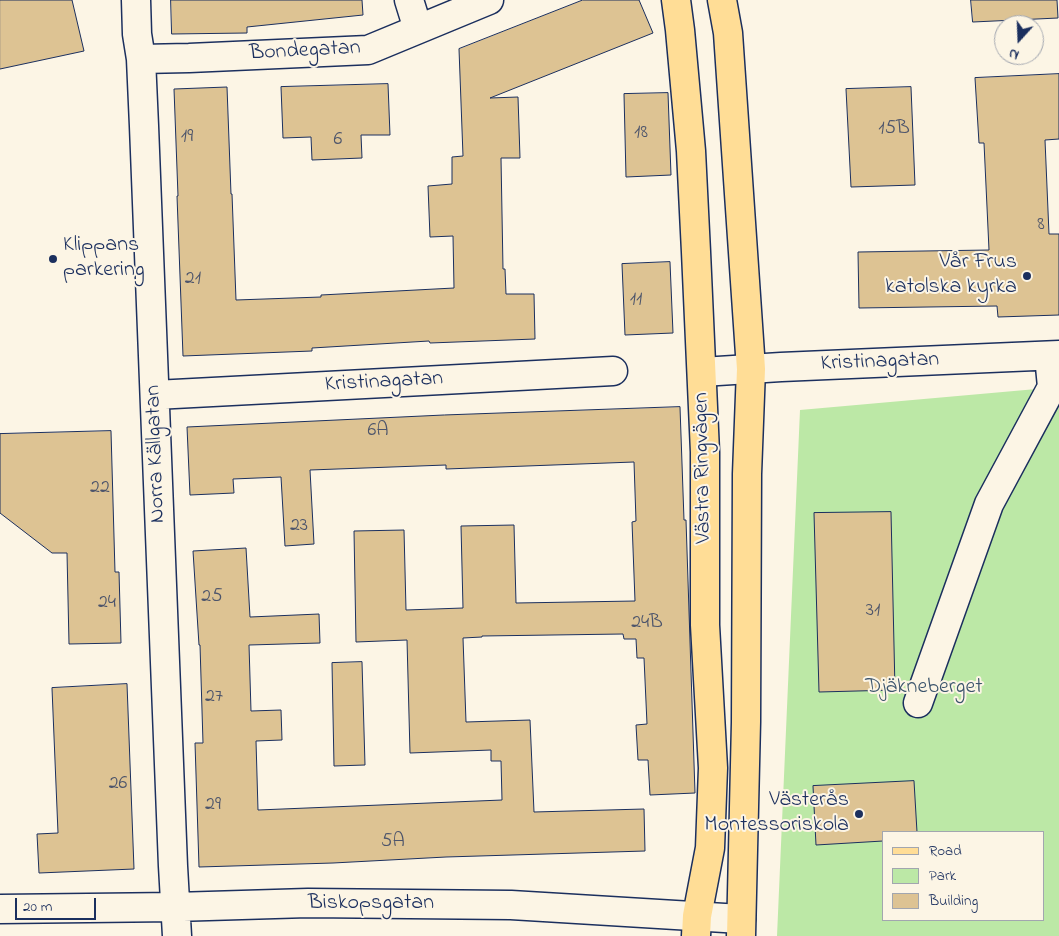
<!DOCTYPE html>
<meta charset="utf-8">
<style>
body{margin:0}
#map{position:relative;width:1059px;height:936px;overflow:hidden;background:#fcf5e5;font-family:"Indie Flower",sans-serif}
canvas{display:block}
.legend{position:absolute;left:882px;top:831px;width:162px;height:90px;box-sizing:border-box;background:#fcf5e5;border:1px solid #a2a6af;margin:0;padding:6px 9px;list-style:none;font-size:15px;color:#1b2f5e}
.legend li{display:flex;align-items:center;gap:10px;height:25px}
.legend b{width:25px;border:1px solid #a2a6af}
.north{position:absolute;left:994px;top:15px;width:50px;height:50px;box-sizing:border-box;background:#fcf5e5;border:1px solid #a2a6af;border-radius:50%;rotate:200deg;font-size:14px;font-weight:700;line-height:20px;text-align:center;color:#1b2f5e}
.north::after{content:'';display:block;margin:auto;width:18px;height:22px;background:#1b2f5e;clip-path:polygon(50% 0,100% 100%,50% 72%,0 100%)}
.scale{position:absolute;left:15px;top:898px;width:81px;height:22px;box-sizing:border-box;border:2px solid #1b2f5e;border-top:0;padding-left:6px;font-size:15px;line-height:18px;white-space:nowrap;color:#1b2f5e;-webkit-text-stroke:4px #fcf5e5;paint-order:stroke}
</style>
<div id="map">
<canvas width="1059" height="936"></canvas>
<ul class="legend">
<li><b style="height:6px;background:#ffdd96"></b>Road</li>
<li><b style="height:14px;background:#bce8a6"></b>Park</li>
<li><b style="height:14px;background:#ddc393"></b>Building</li>
</ul>
<div class="north">N</div>
<div class="scale">20 m</div>
</div>
<script>
const g = document.querySelector('canvas').getContext('2d');
g.lineJoin = 'round';
function fill(path, color) {
  g.fillStyle = color;
  g.fill(path, 'evenodd');
}
function strokePath(path, color, width, dash) {
  g.strokeStyle = color;
  g.lineWidth = width;
  g.lineCap = dash ? 'butt' : 'round';
  g.setLineDash(dash || []);
  g.stroke(path);
}
function drawText(font, color, halo, rows, align = 'center') {
  g.font = font + ' "Indie Flower",sans-serif';
  g.lineWidth = 4;
  g.setLineDash([]);
  g.textBaseline = 'middle';
  g.strokeStyle = halo;
  g.fillStyle = color;
  for (const [text, x, y, turn = 0] of rows) {
    g.save();
    g.translate(x, y);
    g.rotate((+turn || 0) * Math.PI / 180);
    g.textAlign = isNaN(turn) ? turn : align;
    if (halo) g.strokeText(text, 0, 0);
    g.fillText(text, 0, 0);
    g.restore();
  }
}
const green = new Path2D(`
 M1059 387V936H777L800 410ZM883 832H1043V920H883Z`);
const building = new Path2D(`
 M0 0H72L84 51 0 69Z
 M171 0H362L363 15 247 27V33L172 34Z
 M583 0H639L653 33 490 98 518 97 520 158H501L503 269H505L506 294H534L535 339 430 343 429 341 312 348V351L183 356 177 196H178L174 89 227 87 231 194H232L236 300 321 297V295L454 288 453 236 430 237 428 186 452 184V157L463 156 459 49Z
 M971 0H1057L1058 18 973 22Z
 M1059 74V139L1045 140 1049 234H1059V315L998 317 997 306 859 308 858 252 989 250 984 143H979L975 78Z
 M388 84 390 135H361L362 158 312 160 311 137 283 138 281 87Z
 M911 87 915 185 851 187 846 89Z
 M668 93 671 175 626 177 624 94Z
 M670 262 673 333 625 335 622 264Z
 M680 407 684 520H686L695 793 650 795 648 760H638L636 725 647 724 644 658H637L636 639H624L623 634 482 636V637L463 638 466 722 530 720 534 812 644 809 645 851 446 857 333 863 199 867 195 743H203L200 645H199L193 551 246 548 250 617 319 614 320 643 249 645 251 711 281 710 282 740 256 741 258 810 502 800 501 761H491V750L410 753 407 640 356 642 354 531 404 530 406 610 463 608 461 526 514 525 516 603 635 601 632 522 636 521 634 462 446 469V465L310 470 314 544 285 546 281 477 233 479 234 493 190 495 187 427 444 415Z
 M111 431 115 572H119L121 643 69 644 67 553H52L0 513V434Z
 M891 512 895 690 819 692 814 513Z
 M362 662 365 765 334 766 332 663Z
 M127 684 134 869 39 873 37 834 58 833 52 688Z
 M914 781 917 832H883V841L816 845 813 786Z`);
const minor = new Path2D(`
 M136 0 137 34 141 59 144 126 173 866 177 936
 M409 0 418 29
 M141 59 189 58 368 50 489 0
 M702 372 781 367 1059 355
 M155 395 613 371
 M918 703 989 504 1052 387 1049 356
 M0 909 175 907 308 903 511 905 741 919`);
const major = new Path2D(`
 M676 0 680 30 691 151 696 252 705 452V625L713 768 710 848 697 916 696 936
 M722 0 728 33 751 369 747 474 746 722 741 936`);
const markers = [
 [53,259,5,"#1b2f5e"],
 [1027,276,5,"#1b2f5e"],
 [859,814,5,"#1b2f5e"]
];
const numberNames = [
 ["15B",894,130],
 ["18",641,134],
 ["19",187,138],
 ["6",338,141],
 ["8",1041,226],
 ["21",193,280],
 ["11",636,301],
 ["6A",378,432],
 ["22",100,489],
 ["23",299,527],
 ["25",212,598],
 ["24",107,604],
 ["31",873,612],
 ["24B",647,624],
 ["27",214,698],
 ["26",118,785],
 ["29",213,806],
 ["5A",393,843]
];
const streetNames = [
 ["Bondegatan",305,52,-3],
 ["Kristinagatan",880,363,-2],
 ["Kristinagatan",384,383,-3],
 ["Norra Källgatan",157,454,-92],
 ["Västra Ringvägen",704,468,-91],
 ["Biskopsgatan",371,904]
];
const poiNames = [
 ["Klippans",63,246,"left"],
 ["parkering",63,271,"left"],
 ["Vår Frus",1017,263],
 ["katolska kyrka",1017,288],
 ["Västerås",849,801],
 ["Montessoriskola",849,826]
];
const parkNames = [
 ["Djäkneberget",924,688]
];
fill(green, '#bce8a6');
fill(building, '#ddc393');
strokePath(building, '#1b2f5e', 1);
strokePath(minor, '#1b2f5e', 31);
strokePath(major, '#1b2f5e', 31);
strokePath(minor, '#fcf5e5', 28);
strokePath(major, '#ffdd96', 28);
for (const [x, y, r, color] of markers) {
  const dot = new Path2D();
  dot.arc(x, y, r, 0, 2 * Math.PI);
  g.fillStyle = color;
  g.fill(dot);
  strokePath(dot, '#fcf5e5', 2);
}
drawText('20px', '#4c546b', null, numberNames);
drawText('22px', '#1b2f5e', '#fcf5e5', streetNames);
drawText('22px', '#1b2f5e', '#fcf5e5', poiNames, 'right');
drawText('22px', '#3b546c', '#fcf5e5', parkNames);
</script>
